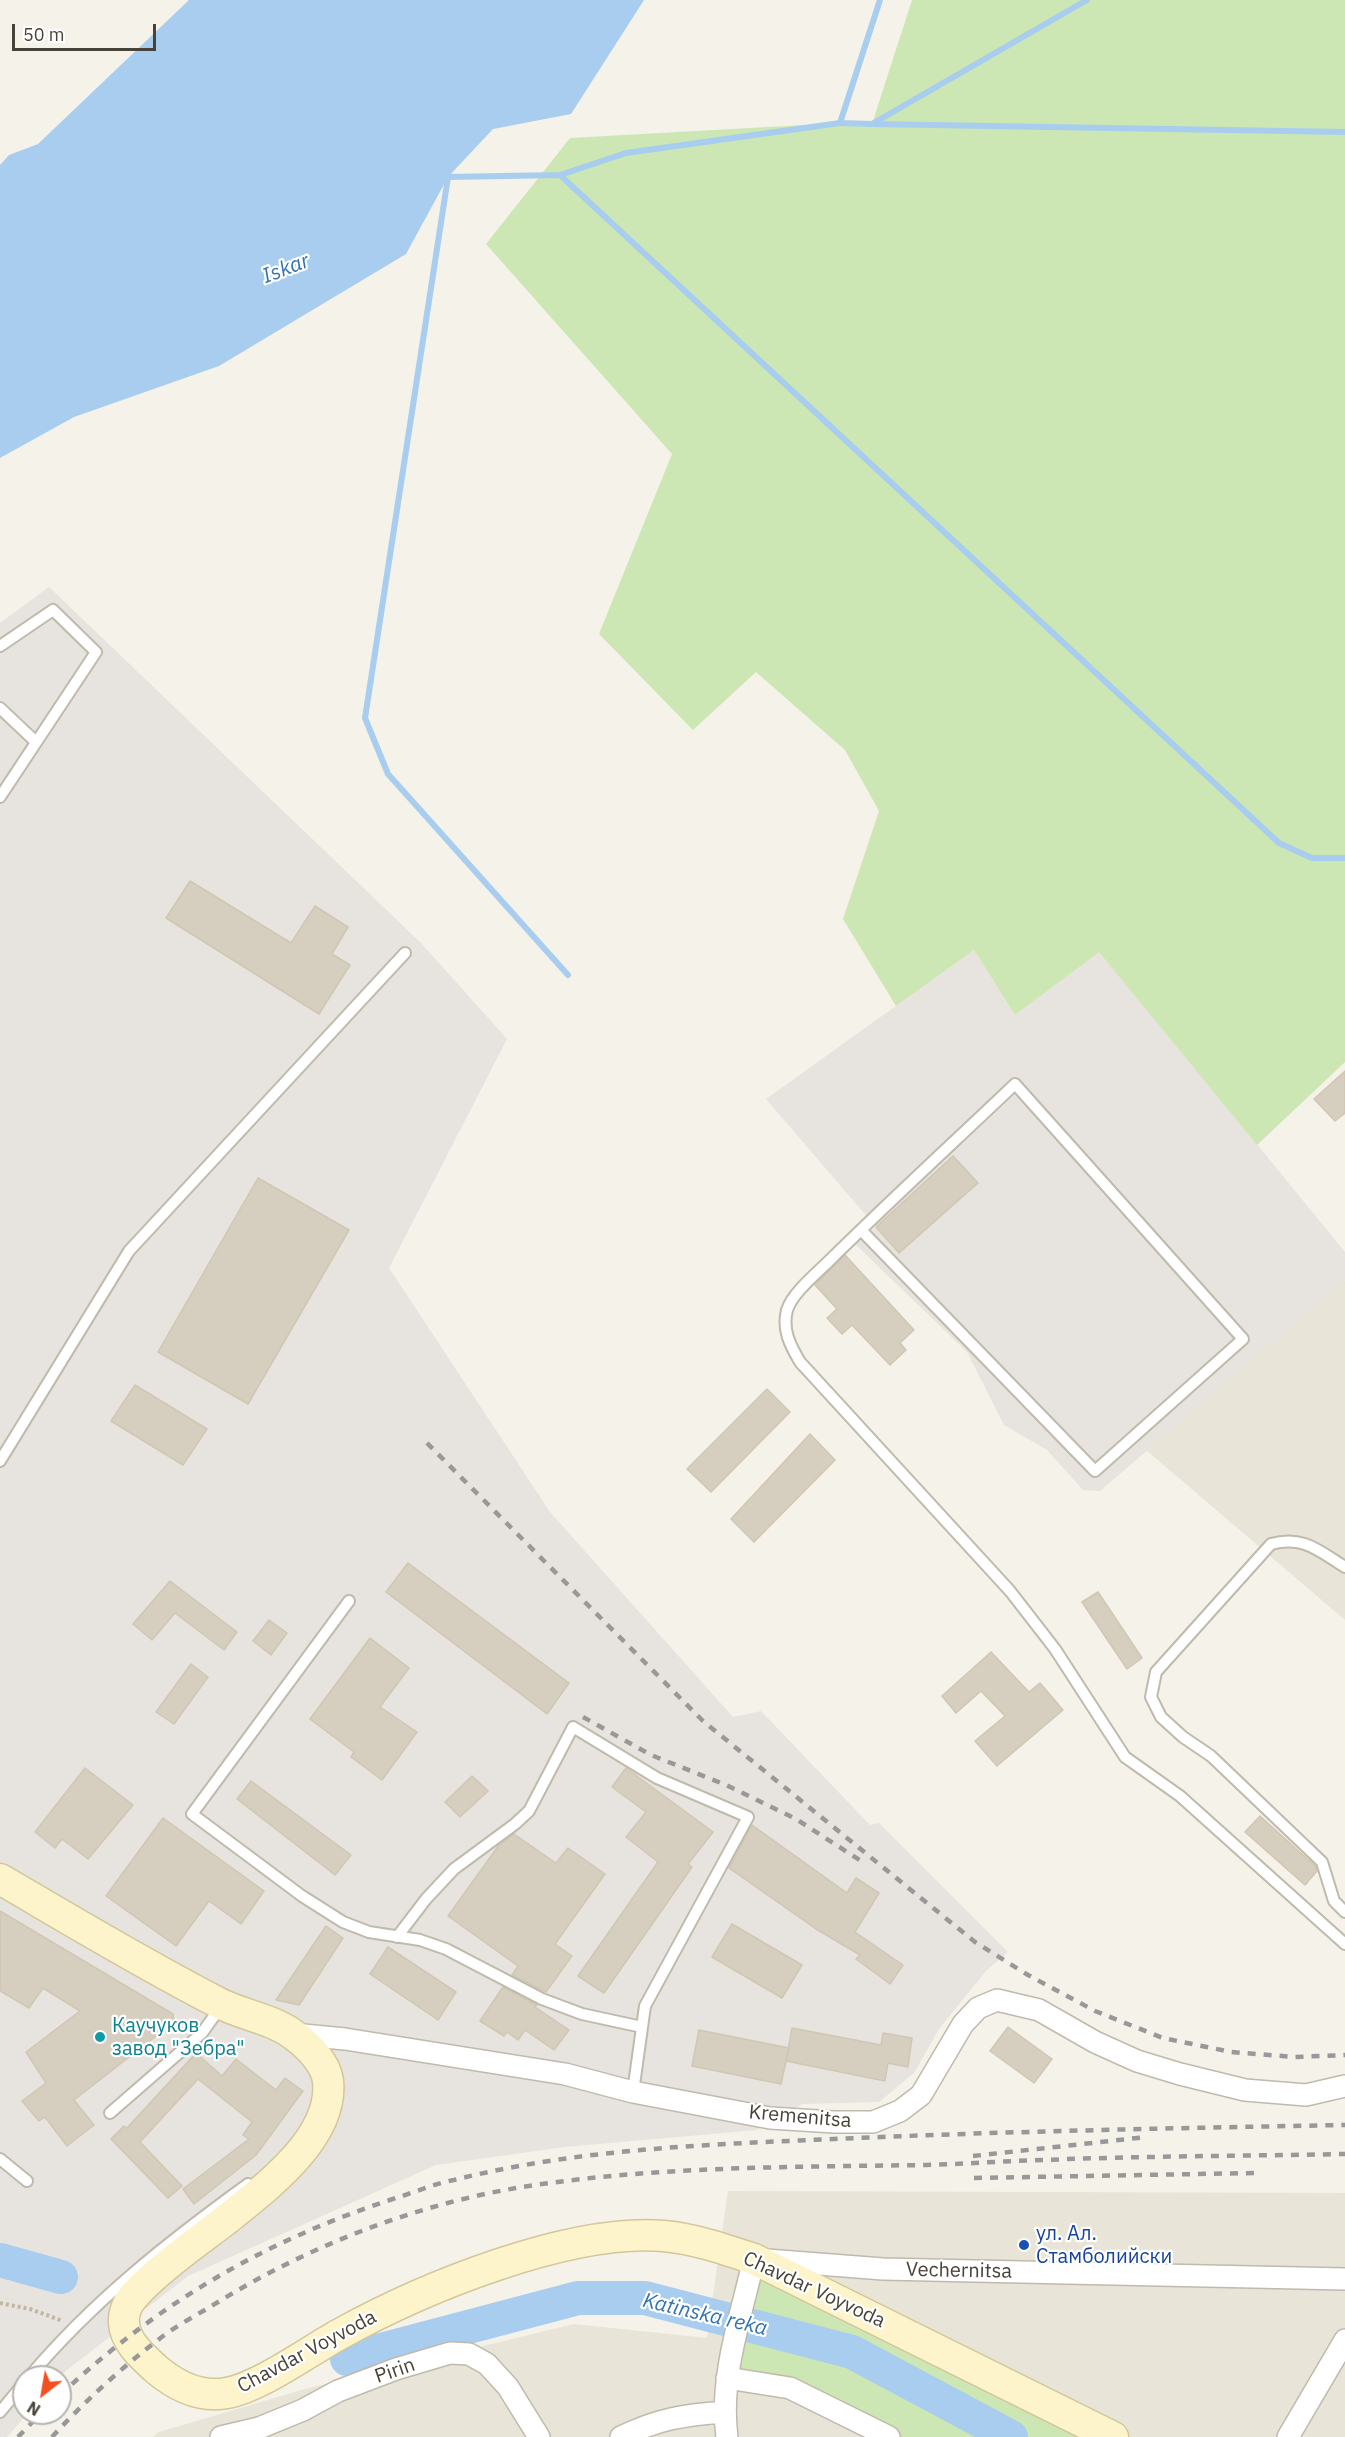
<!DOCTYPE html>
<meta charset="utf-8">
<style>
body{margin:0}
#map{position:relative;width:1345px;height:2437px;overflow:hidden;background:#f4f2e9;font-family:"IBM Plex Sans",sans-serif}
canvas{display:block}
.north{position:absolute;left:12px;top:2365px;width:60px;height:60px;box-sizing:border-box;background:#fff;border:2px solid #b6b4af;border-radius:50%;rotate:211deg;font-size:16px;font-weight:700;line-height:24px;text-align:center;color:#484338}
.north::after{content:'';display:block;margin:auto;width:21px;height:27px;background:#f44f21;clip-path:polygon(50% 0,100% 100%,50% 72%,0 100%)}
.scale{position:absolute;left:12px;top:24px;width:144px;height:27px;box-sizing:border-box;border:3px solid #484338;border-top:0;padding-left:8px;font-size:18px;line-height:21px;white-space:nowrap;color:#484338;-webkit-text-stroke:4px #fff;paint-order:stroke}
</style>
<div id="map">
<canvas width="1345" height="2437"></canvas>
<div class="north">N</div>
<div class="scale">50 m</div>
</div>
<script>
const g = document.querySelector('canvas').getContext('2d');
g.lineJoin = 'round';
function fill(path, color) {
  g.fillStyle = color;
  g.fill(path, 'evenodd');
}
function strokePath(path, color, width, dash) {
  g.strokeStyle = color;
  g.lineWidth = width;
  g.lineCap = dash ? 'butt' : 'round';
  g.setLineDash(dash || []);
  g.stroke(path);
}
function drawText(font, color, halo, rows, align = 'center') {
  g.font = font + ' "IBM Plex Sans",sans-serif';
  g.lineWidth = 4.5;
  g.setLineDash([]);
  g.textBaseline = 'middle';
  g.strokeStyle = halo;
  g.fillStyle = color;
  for (const [text, x, y, turn = 0] of rows) {
    g.save();
    g.translate(x, y);
    g.rotate((+turn || 0) * Math.PI / 180);
    g.textAlign = isNaN(turn) ? turn : align;
    if (halo) g.strokeText(text, 0, 0);
    g.fillText(text, 0, 0);
    g.restore();
  }
}
const residential = new Path2D(`
 M1345 1280V1620L1146 1450Z
 M728 2191 1345 2193V2437H153L159 2432 305 2389 574 2324 707 2338Z`);
const industrial = new Path2D(`
 M49 587 421 943 507 1039 389 1268 550 1512 733 1717 761 1711 870 1825 879 1823 1008 1952 986 1971 939 2029 914 2073 879 2102 802 2104 757 2130 565 2147 436 2165 188 2276 58 2377H24V2413H28L7 2437H0V623Z
 M974 950 1015 1015 1099 951 1345 1252V1280L1100 1491 1083 1490 1047 1450 1004 1425 967 1352 854 1243 876 1227 766 1099Z`);
const green = new Path2D(`
 M912 0H1345V1062L1257 1145 1099 952 1015 1015 974 950 896 1006 843 919 879 811 845 750 756 672 693 730 599 634 672 454 486 244 570 138 840 123 872 124Z
 M754 2259 1113 2437H889L849 2416 727 2378Z`);
const water = new Path2D(`
 M189 0H644L571 114 493 129 448 177 406 254 219 366 74 417 0 458V165L9 155 38 144Z`);
const stream = new Path2D(`
 M840 123 872 124 1087 0
 M872 124 1345 132
 M560 175 626 153 840 123 880 0
 M568 975 388 774 365 718 448 177 560 175 1279 843 1312 858H1345`);
const river = new Path2D(`
 M0 2260 61 2277
 M347 2359 578 2298H645L852 2352 1011 2437`);
const building = new Path2D(`
 M190 881 291 943 315 906 348 927 332 954 350 965 319 1014 166 918Z
 M1345 1071V1113L1335 1121 1314 1099Z
 M953 1156 978 1183 899 1253 876 1227Z
 M258 1178 349 1230 248 1404 158 1352Z
 M845 1255 914 1330 900 1343 906 1350 890 1365 852 1325 842 1334 827 1318 837 1309 815 1285Z
 M135 1385 207 1429 183 1465 111 1421Z
 M767 1389 790 1412 711 1492 687 1469Z
 M810 1434 835 1460 754 1542 731 1519Z
 M408 1563 569 1683 547 1714 386 1592Z
 M170 1581 237 1632 224 1650 175 1613 152 1640 133 1624Z
 M1098 1592 1142 1658 1127 1669 1082 1602Z
 M269 1620 287 1633 271 1655 253 1641Z
 M370 1638 409 1668 380 1707 417 1732 382 1780 351 1757 354 1752 310 1719Z
 M991 1652 1029 1692 1040 1683 1063 1710 997 1766 975 1741 1005 1716 981 1691 956 1713 942 1696Z
 M191 1664 208 1677 174 1724 156 1712Z
 M85 1768 133 1805 88 1859 62 1839 55 1848 35 1832Z
 M626 1768 713 1832 688 1864 692 1867 604 1993 578 1976 658 1862 626 1837 646 1812 612 1787Z
 M472 1776 488 1791 460 1817 445 1802Z
 M251 1781 351 1855 335 1875 237 1799Z
 M1260 1816 1315 1866 1317 1871 1305 1885 1245 1832Z
 M163 1818 264 1891 241 1924 209 1901 176 1946 106 1896Z
 M752 1825 847 1893 856 1878 879 1893 855 1932 903 1965 890 1984 856 1959 860 1955 816 1929 729 1868Z
 M514 1834 556 1863 568 1848 605 1874 555 1944 572 1956 546 1992 512 1975 518 1966 448 1916 499 1845Z
 M0 1911 173 2014 174 2022 74 2100 94 2125 67 2146 45 2117 39 2121 22 2101 46 2083 26 2052 80 2011 43 1988 29 2008 0 1991Z
 M732 1924 802 1965 782 1998 712 1957Z
 M326 1926 343 1938 299 2005 276 2000Z
 M388 1947 456 1992 438 2020 370 1974Z
 M503 1987 537 2005 535 2007 569 2030 554 2050 525 2030 518 2040 507 2032 504 2036 480 2021Z
 M1008 2027 1052 2059 1034 2083 990 2051Z
 M792 2028 881 2045 883 2033 912 2038 908 2067 888 2063 885 2081 786 2061Z
 M699 2030 789 2048 781 2084 692 2066Z
 M196 2053 222 2076 236 2059 276 2090 285 2078 303 2091 256 2155 194 2204 183 2189 249 2139 243 2135 252 2122 198 2079 140 2142 182 2186 168 2198 111 2139 124 2126 127 2128Z`);
const path = new Path2D(`
 M0 2303 30 2309 63 2321`);
const lane = new Path2D(`
 M0 646 53 610 96 652 0 797
 M0 708 36 742
 M861 1230 1095 1471 1243 1339 1015 1084C955 1141 894 1197 835 1255 822 1269 793 1291 787 1310 782 1330 790 1345 800 1362L1010 1591 1055 1649 1125 1757 1180 1796 1345 1944
 M0 1461 129 1251 405 953
 M1345 1567C1319 1551 1303 1535 1271 1544L1156 1672 1151 1697 1161 1717 1183 1737 1211 1756 1322 1862 1334 1901 1345 1912
 M349 1601 192 1814 302 1896 343 1922 369 1932 420 1940 446 1949 542 1999 582 2014 642 2027
 M397 1937 426 1899 454 1869 515 1824 529 1811 573 1727 657 1778 748 1817 645 2006 633 2092
 M110 2113 202 2033 222 2005
 M0 2159 27 2181
 M29 2377C93 2301 168 2242 248 2184
 M0 2412 24 2383`);
const street = new Path2D(`
 M293 2034 345 2039 565 2074 633 2092 770 2118 834 2122H873L900 2111 921 2095 963 2024 978 2008 997 2000 1039 2010 1095 2042 1137 2061 1180 2074 1245 2090 1306 2095 1345 2086
 M727 2378 790 2388 889 2437
 M221 2437 259 2428 303 2410 338 2391 396 2369 450 2353 469 2354 487 2364 508 2387 539 2437
 M621 2437C658 2419 683 2415 724 2412
 M727 2437C719 2378 741 2316 754 2259L883 2269 1345 2279
 M1288 2437 1345 2340`);
const secondary = new Path2D(`
 M0 1879C72 1921 143 1964 217 2002 241 2015 274 2019 295 2036 309 2046 326 2064 328 2081 334 2136 269 2185 232 2215 202 2239 157 2269 133 2297 127 2304 123 2314 124 2323 125 2342 143 2357 156 2369 176 2386 200 2398 227 2393 260 2387 309 2351 340 2334 423 2288 569 2228 664 2236 695 2239 724 2249 754 2259L1113 2437`);
const rail = new Path2D(`
 M427 1443 703 1721 975 1942 1028 1975 1095 2011 1163 2038 1231 2052 1295 2057 1345 2055
 M583 1717 651 1755 726 1785 796 1819 861 1861
 M973 2156 1146 2137
 M974 2178 1254 2173
 M60 2395C160 2302 266 2240 396 2198 415 2192 434 2184 454 2180 585 2147 722 2144 857 2138 1020 2131 1182 2128 1345 2125
 M18 2437 41 2413
 M52 2437C84 2402 120 2369 158 2340 174 2327 193 2317 210 2307 304 2248 412 2205 522 2187 656 2166 791 2167 926 2165 965 2164 1004 2161 1043 2160 1143 2156 1244 2156 1345 2154`);
const markers = [
 [100,2037,6,"#0f9aa8"],
 [1024,2245,6,"#1a4fb4"]
];
const cultureNames = [
 ["Каучуков",112,2026],
 ["завод \"Зебра\"",112,2049]
];
const streetNames = [
 ["Kremenitsa",800,2117,5],
 ["Vechernitsa",959,2271,1],
 ["Chavdar Voyvoda",814,2290,25],
 ["Chavdar Voyvoda",307,2352,-28],
 ["Pirin",395,2371,-19]
];
const transitNames = [
 ["ул. Ал.",1036,2234],
 ["Стамболийски",1036,2257]
];
const waterNames = [
 ["Iskar",286,269,-21],
 ["Katinska reka",705,2315,13]
];
fill(residential, '#e8e4d8');
fill(industrial, '#e7e3de');
fill(green, '#cce7b4');
fill(water, '#a8cdef');
strokePath(stream, '#a8cdef', 6);
strokePath(river, '#a8cdef', 34);
fill(building, '#d6cebf');
strokePath(building, '#d0c7b2', 1.5);
strokePath(lane, '#c0baac', 14);
strokePath(street, '#c0baac', 24);
strokePath(secondary, '#d3c79a', 33);
strokePath(path, '#c1b79e', 4, [3, 3]);
strokePath(lane, '#fff', 10);
strokePath(street, '#fff', 21);
strokePath(secondary, '#fdf4cb', 30);
strokePath(rail, '#989898', 4.5, [8, 8]);
for (const [x, y, r, color] of markers) {
  const dot = new Path2D();
  dot.arc(x, y, r, 0, 2 * Math.PI);
  g.fillStyle = color;
  g.fill(dot);
  strokePath(dot, '#fff', 2);
}
drawText('20px', '#0d838f', '#fff', cultureNames, 'left');
drawText('20px', '#484338', '#fff', streetNames);
drawText('20px', '#164399', '#fff', transitNames, 'left');
drawText('italic 21px', '#3373b1', '#fff', waterNames);
</script>
